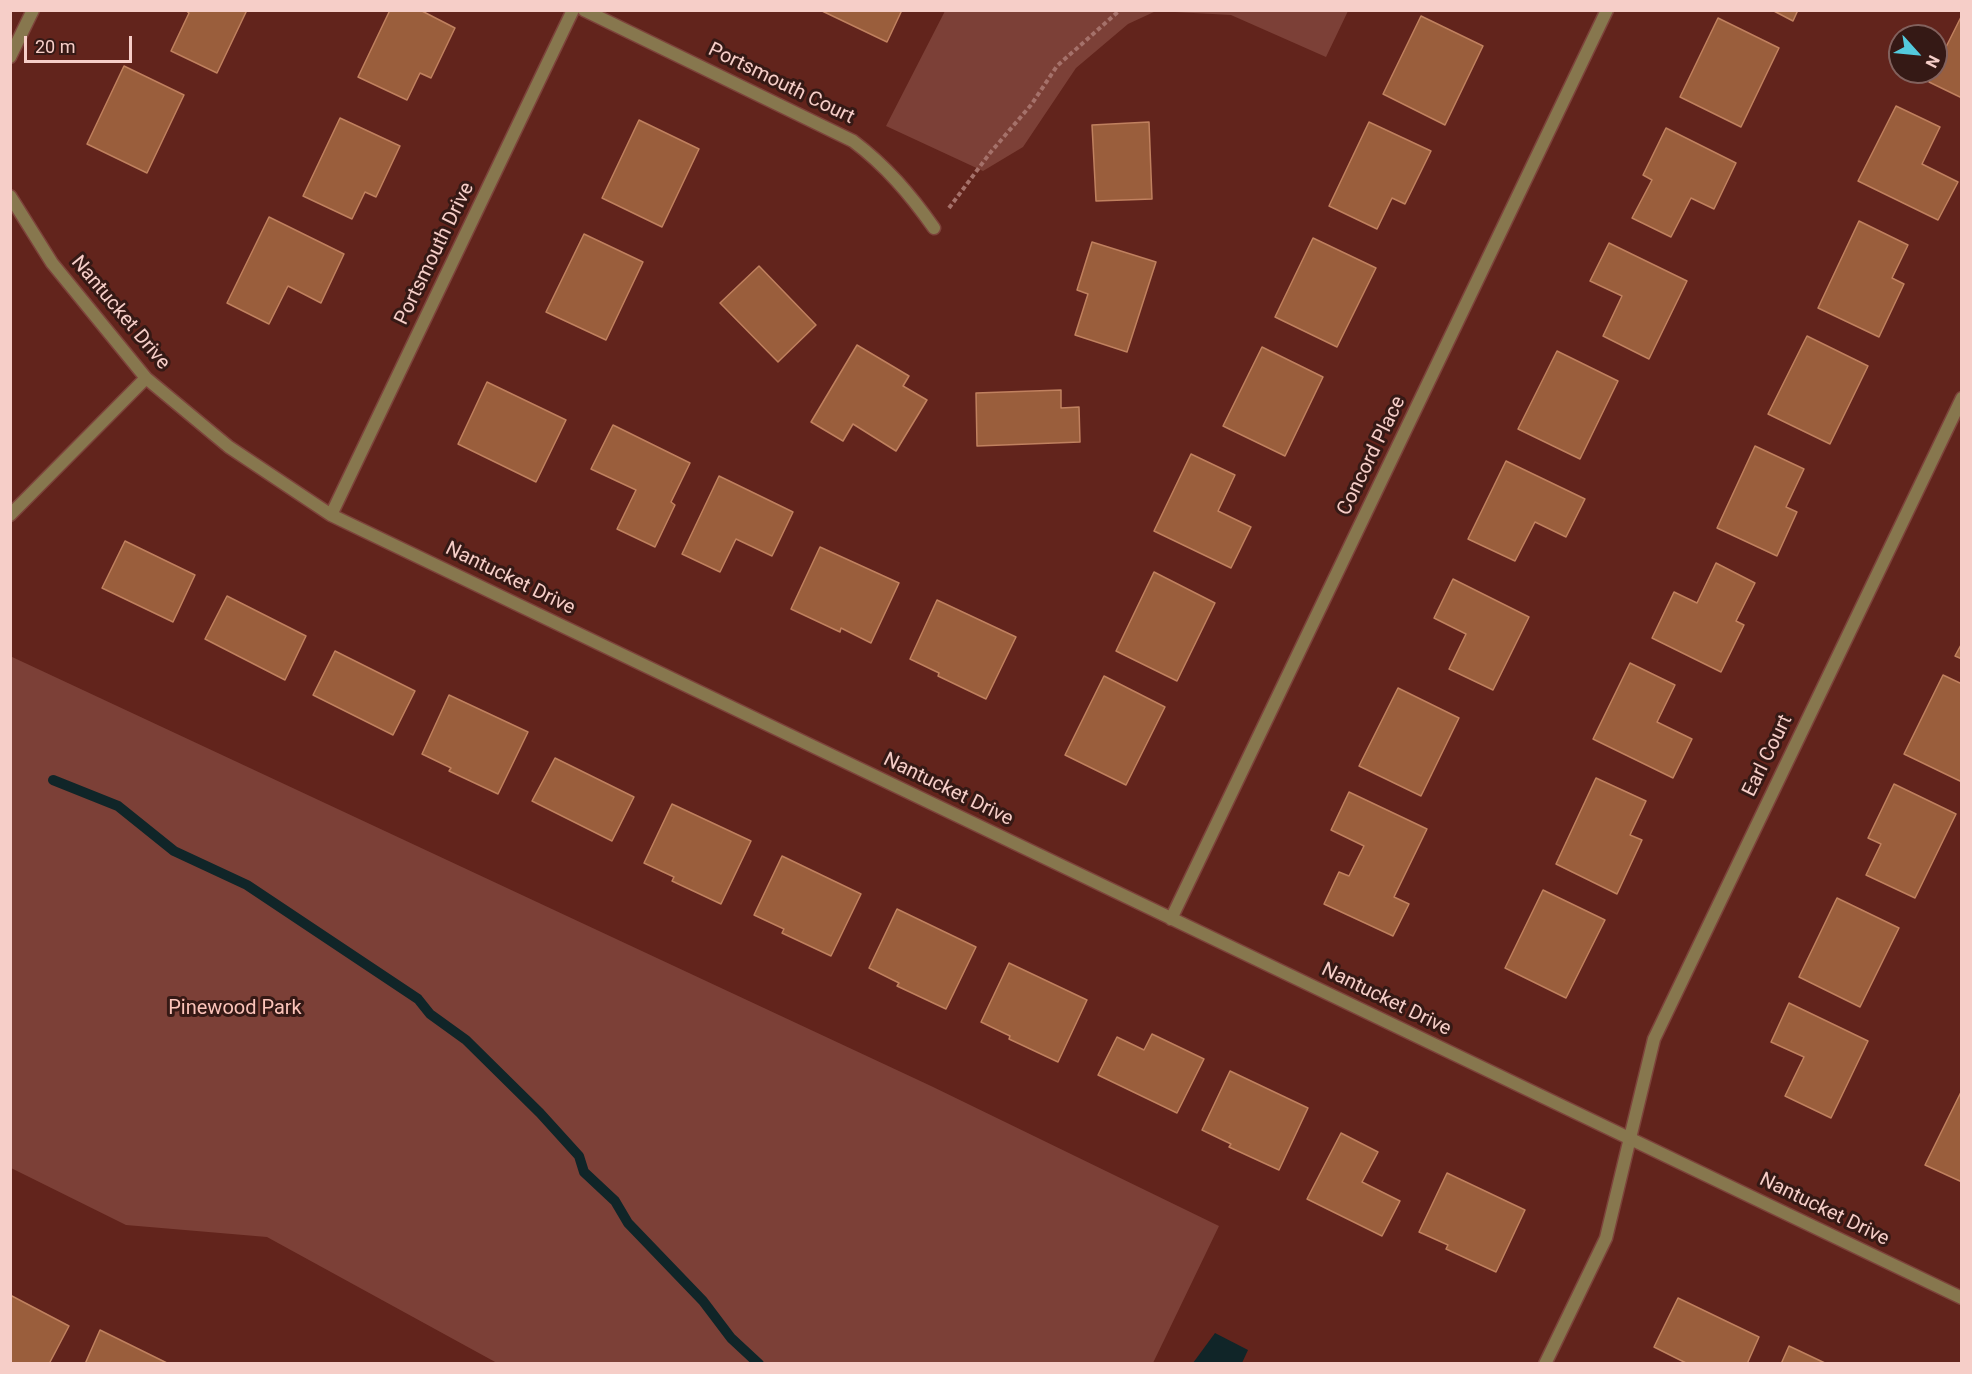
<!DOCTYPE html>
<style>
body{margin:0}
#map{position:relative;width:1972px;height:1374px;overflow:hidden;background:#62241c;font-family:Roboto,sans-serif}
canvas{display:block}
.frame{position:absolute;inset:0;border:12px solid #f6cec8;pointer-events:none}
.north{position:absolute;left:1888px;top:24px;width:60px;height:60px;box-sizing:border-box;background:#351915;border:2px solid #82615d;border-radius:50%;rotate:117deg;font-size:16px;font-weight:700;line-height:24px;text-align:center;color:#f6cec8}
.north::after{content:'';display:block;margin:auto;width:21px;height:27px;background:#54cadd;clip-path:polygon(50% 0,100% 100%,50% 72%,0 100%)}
.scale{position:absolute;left:24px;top:36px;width:108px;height:27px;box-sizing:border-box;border:3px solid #f6cec8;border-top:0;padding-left:8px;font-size:18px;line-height:21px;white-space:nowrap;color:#f6cec8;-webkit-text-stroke:4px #351915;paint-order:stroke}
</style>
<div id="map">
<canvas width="1972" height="1374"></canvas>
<div class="frame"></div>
<div class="north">N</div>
<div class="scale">20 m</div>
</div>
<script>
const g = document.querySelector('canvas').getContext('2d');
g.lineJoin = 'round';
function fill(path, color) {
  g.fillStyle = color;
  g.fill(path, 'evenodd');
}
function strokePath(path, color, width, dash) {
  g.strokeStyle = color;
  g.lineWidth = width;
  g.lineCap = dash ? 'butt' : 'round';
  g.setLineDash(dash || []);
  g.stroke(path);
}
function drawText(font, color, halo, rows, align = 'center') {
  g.font = font + ' Roboto,sans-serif';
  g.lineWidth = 6;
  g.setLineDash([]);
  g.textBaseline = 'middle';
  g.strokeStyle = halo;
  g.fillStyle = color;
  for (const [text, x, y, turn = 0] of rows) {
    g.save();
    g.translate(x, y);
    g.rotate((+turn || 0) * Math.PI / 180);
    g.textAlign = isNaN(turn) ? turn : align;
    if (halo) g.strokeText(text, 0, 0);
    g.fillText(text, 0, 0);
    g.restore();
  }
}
const green = new Path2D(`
 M945 11V10L1348 11 1326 57 1231 15 1156 11 1128 24 1076 68 1023 147 983 171 886 126Z
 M10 656 931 1086 1219 1226 1153 1363H497L267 1237 126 1225 11 1168Z`);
const water = new Path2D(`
 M1215 1333 1248 1350 1242 1363H1193Z`);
const stream = new Path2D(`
 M53 780 118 806 174 851 247 885 418 999 430 1014 466 1040 540 1113 579 1156 584 1172 615 1201 628 1223 703 1301 731 1338 759 1364`);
const building = new Path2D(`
 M185 10H247L217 73 171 51 189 13Z
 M390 10H420L455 28 431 78 420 73 407 100 358 77Z
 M820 10H902L887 42Z
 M1772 10H1798L1793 21Z
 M1962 15V98L1929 82 1934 72H1936V67Z
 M1421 16 1483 46 1445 125 1383 94Z
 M1718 18 1779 48 1741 127 1680 97Z
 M124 66 184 95 147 173 87 144Z
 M1896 106 1940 127 1922 164 1958 182 1938 220 1858 181Z
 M340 118 400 146 376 197 365 192 352 219 303 196Z
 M639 120 699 149 662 227 602 198Z
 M1149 122 1152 199 1096 201 1092 125Z
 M1369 122 1431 151 1405 204 1392 198 1377 229 1329 206Z
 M1666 128 1736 163 1714 209 1691 198 1671 237 1632 218 1652 180 1643 175Z
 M269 217 344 254 321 303 288 286 269 324 227 303Z
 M1859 221 1908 245 1892 278 1904 284 1879 337 1818 308Z
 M584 234 643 262 606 340 546 312Z
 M1313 238 1376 268 1337 347 1275 317Z
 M1092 242 1156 262 1127 352 1075 335 1088 294 1077 290Z
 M1609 243 1687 281 1649 359 1603 336 1622 296 1590 281Z
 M759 266 816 325 778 362 720 303Z
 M1807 336 1868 366 1830 444 1768 414Z
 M857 345 909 376 903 386 927 400 896 451 853 424 843 441 811 422Z
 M1262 347 1323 377 1285 456 1223 426Z
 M1557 351 1618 381 1580 459 1518 429Z
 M487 382 566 420 536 482 458 444Z
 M1061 390V408L1079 407 1080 442 977 446 976 393Z
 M613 425 690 463 671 502 675 505 655 547 617 529 636 490 591 469Z
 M1755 446 1804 469 1786 507 1797 512 1777 556 1717 528Z
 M1191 454 1235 475 1218 511 1251 527 1231 568 1154 531Z
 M1506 461 1585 499 1566 537 1535 522 1515 561 1468 539Z
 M719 476 793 512 772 556 736 539 720 572 682 554Z
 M125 541 195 575 173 622 102 588Z
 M820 547 899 583 871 643 841 628 840 632 791 609Z
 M1716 563 1755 583 1736 621 1744 625 1721 672 1652 638 1674 592 1697 603Z
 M1154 572 1215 603 1177 681 1116 651Z
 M1453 579 1529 617 1493 690 1449 669 1466 634 1434 618Z
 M227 596 306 636 285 680 205 639Z
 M937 600 1016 637 986 699 938 676 939 673 910 659Z
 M1962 643V659L1955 656Z
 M335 651 415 691 393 735 313 695Z
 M1630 663 1675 685 1657 722 1692 739 1673 778 1593 739Z
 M1943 675 1962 684V782L1904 754Z
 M1104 676 1165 707 1126 785 1065 755Z
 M1398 688 1459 718 1421 796 1359 766Z
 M449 695 528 732 498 794 449 771 451 768 422 754Z
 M555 758 634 797 612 841 532 801Z
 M1596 778 1646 801 1630 835 1642 840 1617 894 1556 864Z
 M1894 784 1956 814 1915 898 1866 875 1881 844 1868 838Z
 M1349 792 1427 829 1394 897 1409 904 1393 936 1324 904 1339 872 1349 876 1364 846 1331 830Z
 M672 804 751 841 721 904 672 881 674 877 644 863Z
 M782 856 861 894 831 956 782 933 784 929 754 915Z
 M1543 890 1605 920 1566 998 1505 968Z
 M1837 898 1899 928 1860 1007 1799 977Z
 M897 909 976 947 946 1009 897 986 899 983 869 968Z
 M1009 963 1087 1000 1058 1062 1009 1039 1010 1036 981 1022Z
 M1789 1003 1868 1041 1831 1118 1785 1096 1804 1057 1771 1042Z
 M1152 1034 1204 1059 1177 1113 1098 1075 1117 1037 1144 1050Z
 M1230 1071 1308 1108 1279 1170 1229 1147 1231 1144 1202 1130Z
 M1962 1090V1182L1925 1165Z
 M1341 1133 1378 1152 1362 1182 1400 1201 1382 1236 1307 1199Z
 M1447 1173 1525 1210 1496 1272 1446 1249 1448 1245 1419 1232Z
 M10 1295 69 1326 49 1364H10Z
 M1678 1298 1759 1337 1747 1364H1688L1654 1347Z
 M100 1330 169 1364H85Z
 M1789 1346 1827 1364H1781Z`);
const path = new Path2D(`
 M949 208 990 153 1031 105 1057 66 1120 10`);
const lane = new Path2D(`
 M1545 1364 1606 1238 1630 1138`);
const street = new Path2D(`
 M584 10 853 141C886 166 910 194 934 228
 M10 57 33 10
 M10 196 52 263 146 378 229 447 331 515 1962 1298
 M10 515 146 378
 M331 515 573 10
 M1171 919 1607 10
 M1630 1138 1654 1039 1962 398`);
const streetNames = [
 ["Portsmouth Court",781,84,26],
 ["Portsmouth Drive",435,254,-64],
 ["Nantucket Drive",120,313,50],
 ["Concord Place",1372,456,-64],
 ["Nantucket Drive",510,579,26],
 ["Earl Court",1768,756,-64],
 ["Nantucket Drive",948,790,26],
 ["Nantucket Drive",1386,1000,26],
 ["Nantucket Drive",1824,1210,26]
];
const parkNames = [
 ["Pinewood Park",235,1009]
];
fill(green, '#7c4037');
fill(water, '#102528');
strokePath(stream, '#102528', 10);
fill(building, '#9a5e3c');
strokePath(building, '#c0815f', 1.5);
strokePath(lane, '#7d433b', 15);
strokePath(street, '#7d433b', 15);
strokePath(path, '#a5716a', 4, [4.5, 3]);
strokePath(lane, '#87774e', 12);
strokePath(street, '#87774e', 12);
drawText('20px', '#f6cec8', '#351915', streetNames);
drawText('20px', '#fcc4ba', '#351915', parkNames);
</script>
